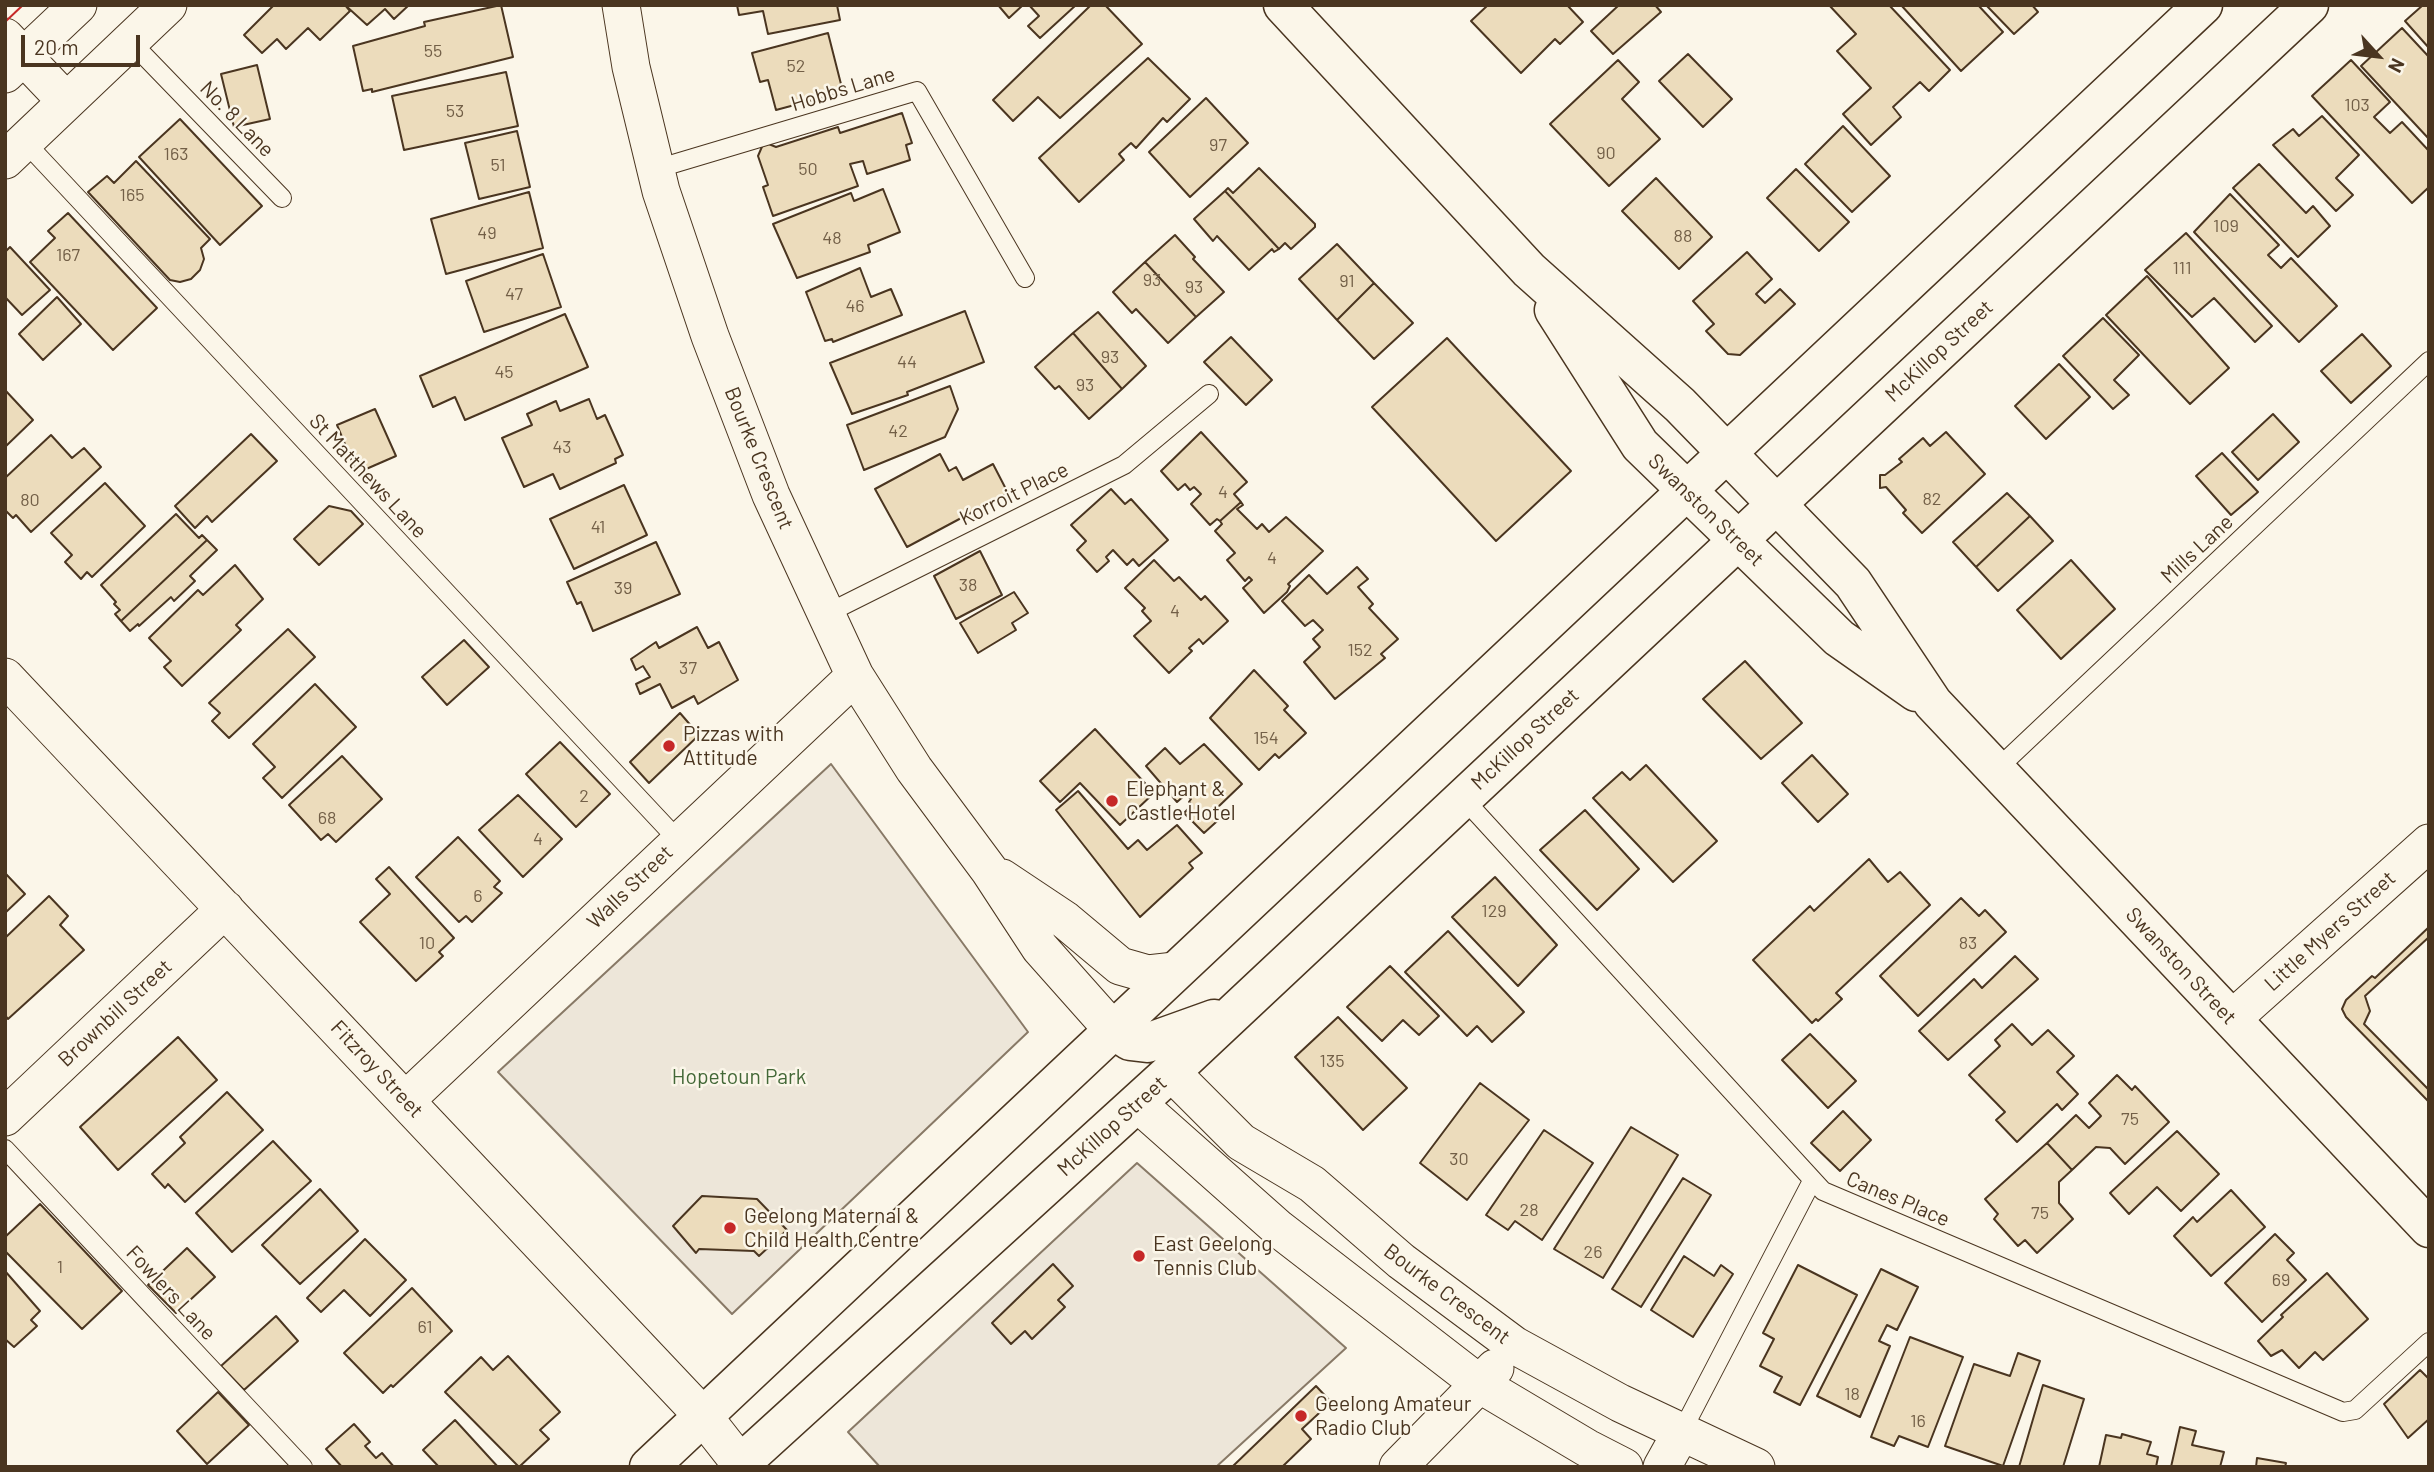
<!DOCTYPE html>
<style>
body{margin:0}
#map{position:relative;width:2434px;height:1472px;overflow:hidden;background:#fbf6e9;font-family:Barlow,sans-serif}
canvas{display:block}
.frame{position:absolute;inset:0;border:7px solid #4a3520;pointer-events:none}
.north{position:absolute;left:2343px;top:21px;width:70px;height:70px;-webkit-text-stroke:5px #fbf6e9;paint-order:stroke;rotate:117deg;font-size:19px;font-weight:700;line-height:28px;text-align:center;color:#4a3520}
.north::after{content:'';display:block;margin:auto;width:24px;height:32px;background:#4a3520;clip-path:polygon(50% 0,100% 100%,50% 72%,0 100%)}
.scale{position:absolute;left:21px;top:35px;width:119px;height:32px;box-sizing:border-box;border:4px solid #4a3520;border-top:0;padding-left:9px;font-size:21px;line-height:24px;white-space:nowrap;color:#4a3520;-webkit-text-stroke:5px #fbf6e9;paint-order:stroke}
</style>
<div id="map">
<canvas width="2434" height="1472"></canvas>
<div class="frame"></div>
<div class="north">N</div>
<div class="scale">20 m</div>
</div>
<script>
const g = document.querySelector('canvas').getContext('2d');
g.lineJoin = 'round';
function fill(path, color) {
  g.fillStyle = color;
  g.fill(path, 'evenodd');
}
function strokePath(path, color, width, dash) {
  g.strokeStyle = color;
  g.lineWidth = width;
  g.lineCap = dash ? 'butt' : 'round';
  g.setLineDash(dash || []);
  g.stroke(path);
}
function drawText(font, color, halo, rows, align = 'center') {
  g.font = font + ' Barlow,sans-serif';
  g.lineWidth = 5;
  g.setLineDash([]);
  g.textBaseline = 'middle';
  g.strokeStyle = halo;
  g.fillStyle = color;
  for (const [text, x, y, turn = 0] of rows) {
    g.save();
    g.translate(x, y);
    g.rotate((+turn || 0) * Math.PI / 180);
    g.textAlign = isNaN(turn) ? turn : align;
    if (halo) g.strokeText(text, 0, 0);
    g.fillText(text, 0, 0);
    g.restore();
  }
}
const green = new Path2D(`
 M831 764 1028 1032 732 1314 498 1072Z
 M1137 1163 1346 1348 1216 1467H880L848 1432Z`);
const building = new Path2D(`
 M274 5H345L350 11 320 40 308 28 286 49 277 39 262 53 244 35Z
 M345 5H409L394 19 385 9 367 25Z
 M501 5 513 57 372 92V89L363 91 353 46 425 26 424 22Z
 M737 5H837L840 20 768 34 763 11 739 15Z
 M998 5H1023L1009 18Z
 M1029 5H1076L1040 38 1028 26 1039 16Z
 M1091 5H1105L1142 44 1060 118 1038 97 1013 121 993 100Z
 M1488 5H1567L1583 22 1560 44 1555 39 1521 73 1471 21Z
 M1619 5H1655L1661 12 1613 54 1591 31Z
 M1829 5H1889L1950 70 1929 91 1920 82 1893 107 1901 117 1871 145 1843 114 1871 88 1837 51 1856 34Z
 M1901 5H1978L2003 32 1961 71Z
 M1986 5H2032L2038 12 2014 34Z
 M2423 5H2429V48L2405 21Z
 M2402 28 2429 57V139L2361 66Z
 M828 33 843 92 776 110 768 80 760 82 752 53Z
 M1688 54 1732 99 1703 127 1659 81Z
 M1148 58 1190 99 1167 122 1163 118 1136 148 1131 143 1119 154 1124 160 1079 202 1039 158Z
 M1618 60 1639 82 1622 99 1660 139 1609 186 1550 124Z
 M2351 60 2390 102 2374 117 2390 133 2402 122 2429 151V187L2412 203 2312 96Z
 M257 65 270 119 234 127 221 74Z
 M506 72 518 126 404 150 392 96Z
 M1206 98 1248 143 1190 197 1149 152Z
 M902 113 912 143 906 145 910 160 867 174 863 161 850 164 858 186 773 216 763 187 768 185 758 156 764 142 776 147 838 127 840 133Z
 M2322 116 2359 155 2336 178 2353 195 2336 211 2273 145 2293 129 2299 136Z
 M180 119 262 206 220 245 139 157Z
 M1843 126 1890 176 1852 212 1805 164Z
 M517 131 530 187 479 199 465 143Z
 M136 161 210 239 201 248 204 259 200 270 191 279 180 282 170 280 88 192 107 176 114 183Z
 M2259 164 2306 213 2313 206 2330 226 2298 257 2233 188Z
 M1259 168 1315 224V227L1291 249 1285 243 1279 249 1225 191 1228 188 1233 193Z
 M1796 169 1849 222 1819 251 1767 198Z
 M1656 178 1712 237 1679 269 1622 211Z
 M883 189 900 232 868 245 870 252 797 278 773 224 851 193 854 201Z
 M1225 191 1279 249 1274 252 1272 249 1249 270 1217 236 1213 241 1194 219Z
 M529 192 543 248 446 274 431 219Z
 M2230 194 2279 245 2268 255 2281 268 2291 258 2337 306 2299 342 2194 232Z
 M68 213 157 308 113 350 30 262 55 238 48 231Z
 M2186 233 2272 326 2255 342 2214 298 2192 317 2145 270Z
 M1175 235 1195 257 1193 259 1224 292 1196 317 1145 262Z
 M1337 244 1374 283 1337 320 1299 279Z
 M10 247 50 290 22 315 5 297V252Z
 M1747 252 1772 279 1756 294 1765 303 1780 289 1795 304 1740 355 1728 354 1706 331 1714 324 1693 301Z
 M543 254 561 307 484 332 466 281Z
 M1145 262 1196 317 1168 343 1136 309 1132 313 1113 292Z
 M860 268 871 297 891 289 902 315 833 342 832 339 825 341 806 292Z
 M2147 276 2229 368 2190 404 2106 315Z
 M1374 283 1413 323 1374 359 1337 320Z
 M57 297 81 324 43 360 19 334Z
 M965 311 984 362 907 392 908 395 852 414 830 363Z
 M1098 312 1146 366 1122 389 1073 333Z
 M565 314 588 367 465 420 455 397 433 407 420 376Z
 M2103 318 2139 355 2114 380 2129 395 2113 409 2063 356Z
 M1073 333 1122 389 1089 419 1059 386 1055 389 1035 367Z
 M2362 334 2391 366 2351 403 2321 371Z
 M1231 337 1272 380 1246 405 1204 362Z
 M1447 338 1571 471 1496 541 1372 407Z
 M2059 364 2090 397 2046 439 2015 406Z
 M950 386 958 409 945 437 864 470 847 425Z
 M5 390 33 420 5 447Z
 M589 399 597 419 605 415 623 455 615 459 616 463 560 489 553 474 524 487 502 438 532 425 527 414 556 401 560 411Z
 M375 409 396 456 357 473 337 425Z
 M2273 414 2299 442 2258 480 2232 452Z
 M1201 432 1247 482 1234 494 1241 502 1220 521 1217 519 1210 525 1191 504 1201 494 1194 487 1190 490 1185 484 1178 490 1161 471Z
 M1946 432 1985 474 1922 533 1903 513 1906 510 1886 487 1880 488V475H1885L1902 462 1899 459 1923 438 1930 446Z
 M251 434 277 461 212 522 207 516 195 528 175 506Z
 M51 435 72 458 84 448 101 467 31 532 16 515 13 518 5 510V478Z
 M2222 453 2258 492 2231 515 2196 476Z
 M940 454 949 471 956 467 963 480 993 464 1008 493 907 547 875 489Z
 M105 483 145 526 92 577 87 572 81 579 65 562 72 555 51 533Z
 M624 485 647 535 574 569 550 519Z
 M1111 489 1125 504 1131 499 1168 540 1139 566 1133 559 1127 565 1113 550 1106 557 1109 561 1097 572 1077 550 1086 541 1071 525Z
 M2007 493 2030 516 1976 567 1953 542Z
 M1241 502 1243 505 1237 509 1257 529 1262 524 1269 532 1286 517 1323 551 1288 584 1290 586 1287 592 1264 613 1243 588 1252 580 1249 577 1245 581 1227 560 1235 553 1215 531 1222 524 1220 521Z
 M329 506 351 511 363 524 319 565 294 539Z
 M176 514 199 538 202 535 207 540 121 621 115 614 120 610 114 604 116 602 101 585Z
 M2030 516 2053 541 1998 591 1976 567Z
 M207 540 217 550 190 576 195 581 174 601 171 597 139 626 138 624 130 631 121 621Z
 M656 542 680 594 593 631 581 602 577 604 567 582Z
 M980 551 1002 595 956 619 934 576Z
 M1154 560 1174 581 1179 577 1201 600 1205 596 1228 621 1203 644 1199 639 1189 648 1192 651 1169 673 1134 636 1151 621 1142 611 1145 608 1125 588Z
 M2071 560 2115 609 2061 659 2017 610Z
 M235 565 263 599 236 625 241 630 182 686 164 667 171 661 149 638 198 590 203 595Z
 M1357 567 1368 579 1358 587 1373 604 1369 608 1398 639 1381 654 1385 658 1335 699 1304 662 1320 647 1313 639 1323 630 1313 620 1305 626 1282 601 1309 575 1327 594Z
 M1014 592 1028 613 1012 623 1016 630 978 653 960 623Z
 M697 627 708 648 719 642 738 680 698 704 694 696 672 708 660 684 640 694 636 684 650 677 643 666 636 670 631 659 656 642 659 648Z
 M288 629 315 657 229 738 212 721 220 713 209 703Z
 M464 640 489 667 447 705 422 677Z
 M1745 661 1802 723 1761 759 1703 699Z
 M1254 670 1288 706 1284 710 1306 733 1279 758 1275 754 1259 770 1210 718Z
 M315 684 356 727 282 798 263 778 275 767 253 744Z
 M680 713 699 735 649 783 630 762Z
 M1095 729 1154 793 1120 825 1080 783 1060 802 1040 781Z
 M560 742 610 794 576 827 526 774Z
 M1204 744 1242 784 1218 807 1225 814 1204 833 1184 813 1192 805 1189 802 1191 799 1186 794 1177 802 1146 766 1165 748 1180 764Z
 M1812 755 1848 794 1818 822 1782 783Z
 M342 756 382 799 336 842 328 834 321 840 289 805Z
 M1646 765 1717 841 1673 882 1593 798 1622 772 1630 780Z
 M1078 791 1128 849 1138 840 1147 850 1177 825 1202 853 1189 863 1193 868 1140 917 1056 810Z
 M518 795 562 839 523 877 479 830Z
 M1585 810 1639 869 1597 910 1540 850Z
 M458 837 500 881 494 887 502 893 472 922 466 916 459 922 416 877Z
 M1869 859 1888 882 1900 872 1930 905 1836 993 1842 999 1818 1021 1816 1019 1812 1023 1753 960 1810 906 1814 911Z
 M389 867 454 938 439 952 443 956 416 981 360 922 390 894 376 879Z
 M5 873 25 894 5 913Z
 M1495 877 1557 945 1518 986 1452 917Z
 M49 896 68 916 60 925 84 950 8 1019 5 1015V938Z
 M1961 898 1979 916 1985 910 2006 932 1918 1016 1880 976Z
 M2429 927V937L2365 996 2370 1011 2364 1024 2429 1090V1102L2346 1017 2342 1009 2346 1000 2372 976 2375 978Z
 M1448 931 1524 1012 1492 1042 1477 1026 1467 1036 1405 972Z
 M2015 956 2038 979 1948 1060 1919 1031 1974 979 1982 988Z
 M1390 966 1439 1016 1419 1035 1403 1020 1382 1041 1347 1007Z
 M1338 1017 1407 1088 1363 1130 1295 1057Z
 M2012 1024 2032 1045 2048 1030 2074 1056 2057 1072 2078 1094 2062 1110 2057 1104 2017 1142 1996 1120 2005 1112 1969 1075 2000 1046 1995 1040Z
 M1810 1034 1856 1081 1828 1108 1782 1060Z
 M178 1037 217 1080 118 1170 80 1127Z
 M2117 1075 2132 1090 2135 1086 2169 1122 2125 1164 2110 1148 2096 1147 2072 1170 2047 1143 2076 1115 2089 1128 2101 1116 2089 1103Z
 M1480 1083 1529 1120 1467 1200 1420 1163Z
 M227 1092 263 1130 185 1202 168 1184 165 1188 152 1174 185 1143 180 1137Z
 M1843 1111 1871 1140 1840 1171 1811 1143Z
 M1631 1127 1678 1155 1603 1278 1554 1249Z
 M1544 1130 1593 1163 1542 1240 1515 1221 1508 1230 1486 1215Z
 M2177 1131 2219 1174 2181 1211 2157 1187 2129 1214 2110 1193Z
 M273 1141 311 1181 232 1252 196 1213Z
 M2047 1143 2072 1170 2059 1182V1203L2073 1219 2037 1253 2025 1240 2018 1246 1994 1219 1998 1214 1985 1199Z
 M1683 1178 1711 1195 1641 1307 1612 1289Z
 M320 1189 358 1231 300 1284 262 1245Z
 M2231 1190 2265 1227 2211 1276 2174 1236 2193 1217 2197 1222Z
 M702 1196 757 1199 787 1230 759 1256 754 1251 699 1249 696 1253 673 1226Z
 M40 1204 122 1291 82 1329 5 1251V1237Z
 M2275 1234 2294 1253 2287 1260 2306 1280 2262 1322 2225 1283Z
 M365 1239 406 1280 370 1316 344 1290 321 1312 307 1298Z
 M187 1248 215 1277 176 1313 148 1285Z
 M1684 1256 1714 1276 1721 1265 1733 1274 1693 1337 1651 1310Z
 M1053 1264 1073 1286 1058 1300 1065 1307 1032 1339 1025 1331 1011 1344 992 1323Z
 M1798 1265 1857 1295 1800 1405 1774 1392 1782 1377 1760 1366 1774 1339 1763 1333Z
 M1881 1269 1918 1287 1897 1330 1887 1325 1879 1341 1890 1346 1860 1417 1817 1396Z
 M5 1271 40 1311 31 1320 37 1326 14 1347 5 1339Z
 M2327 1273 2368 1319 2323 1360 2315 1352 2299 1368 2282 1350 2271 1356 2258 1341 2283 1317 2281 1315Z
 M412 1288 452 1331 393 1387 391 1385 383 1393 344 1353Z
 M276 1316 298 1341 244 1390 221 1366Z
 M1910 1337 1963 1357 1928 1447 1899 1436 1894 1446 1871 1437Z
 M2018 1353 2040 1361 2003 1466 1945 1446 1974 1364 2010 1376Z
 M508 1356 560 1412 540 1430 549 1439 519 1467 445 1392 481 1357 493 1370Z
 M2420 1370 2429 1379V1419L2408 1438 2384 1404Z
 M2043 1385 2084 1399 2063 1467H2019Z
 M1316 1386 1331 1402 1302 1429 1311 1439 1282 1467H1232Z
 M218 1392 249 1425 207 1464 177 1431Z
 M455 1420 498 1467H439L423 1450Z
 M354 1424 370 1442 365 1446 376 1458 382 1453 394 1467H342L326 1449Z
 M2180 1427 2196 1431 2192 1445 2224 1452 2220 1467H2171Z
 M2122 1434 2151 1442 2147 1454 2158 1457 2156 1467H2099L2106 1435 2121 1438Z
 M2257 1458 2286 1463 2285 1467H2256Z`);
const service = new Path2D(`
 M130 41 282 198
 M25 142 679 841
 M656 169 917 91 1025 278
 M826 614 1124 465 1209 394
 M1996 770 2429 361
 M1462 797 1823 1191 2343 1412 2355 1410 2429 1342
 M5 1149 303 1467
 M1682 1431 1812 1181`);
const minor = new Path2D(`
 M621 5 631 67 661 191 710 336 771 495 855 676 914 769 989 870 1040 948 1112 1029
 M5 37 66 101
 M5 74 78 5
 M5 160 168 5
 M5 677 703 1416 743 1467
 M1002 878 1065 920 1120 966 1148 974 1175 971
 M2232 1019 2429 843
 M1171 1072 1241 1142 1312 1184 1401 1261 1514 1345 1620 1403 1756 1467
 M406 1100 855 676
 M1137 1103 1279 1229 1481 1385 1587 1448 1624 1467
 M5 1117 225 909
 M1398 1467 1495 1368
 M1662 1467 1682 1431`);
const tertiary = new Path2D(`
 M1283 5 1529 270 1680 405 1853 583 1933 703 2429 1228
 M1554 310 1640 445 1839 638 1916 692`);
const trunk = new Path2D(`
 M1112 1029 1130 1041 1147 1043 1214 1019
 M649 1467 2203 5
 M737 1467 1171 1072 2309 5`);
const power = new Path2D(`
 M5 22 23 5`);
const markers = [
 [669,746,7,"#c62828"],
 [1112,801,7,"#c62828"],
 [730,1228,7,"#c62828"],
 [1139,1256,7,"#c62828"],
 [1301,1416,7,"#c62828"]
];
const numberNames = [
 ["55",433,51],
 ["52",796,66],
 ["103",2357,105],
 ["53",455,111],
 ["97",1218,145],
 ["90",1606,153],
 ["163",176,154],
 ["51",498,165],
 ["50",808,169],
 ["165",132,195],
 ["109",2226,226],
 ["49",487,233],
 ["88",1683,236],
 ["48",832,238],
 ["167",68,255],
 ["111",2182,268],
 ["93",1152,280],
 ["91",1347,281],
 ["93",1194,287],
 ["47",514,294],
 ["46",855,306],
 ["93",1110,357],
 ["44",907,362],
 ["45",504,372],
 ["93",1085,385],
 ["42",898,431],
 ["43",562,447],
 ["4",1223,492],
 ["82",1932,499],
 ["80",30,500],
 ["41",598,527],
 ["4",1272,558],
 ["38",968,585],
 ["39",623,588],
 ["4",1175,611],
 ["152",1360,650],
 ["37",688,668],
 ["154",1266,738],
 ["2",584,796],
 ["68",327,818],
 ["4",538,839],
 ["6",478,896],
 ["129",1494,911],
 ["10",427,943],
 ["83",1968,943],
 ["135",1332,1061],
 ["75",2130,1119],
 ["30",1459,1159],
 ["28",1529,1210],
 ["75",2040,1213],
 ["26",1593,1252],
 ["1",60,1267],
 ["69",2281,1280],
 ["61",425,1327],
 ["18",1852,1394],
 ["16",1918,1421]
];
const streetNames = [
 ["Hobbs Lane",843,89,-17],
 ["No. 8 Lane",237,119,46],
 ["McKillop Street",1939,351,-43],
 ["Bourke Crescent",759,458,68],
 ["St Matthews Lane",368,476,47],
 ["Korroit Place",1014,494,-26],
 ["Swanston Street",1706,510,44],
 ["Mills Lane",2197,549,-43],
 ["McKillop Street",1525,739,-43],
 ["Walls Street",630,887,-44],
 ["Little Myers Street",2330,931,-42],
 ["Swanston Street",2181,966,47],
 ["Brownbill Street",115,1013,-43],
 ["Fitzroy Street",377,1069,47],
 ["McKillop Street",1112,1126,-42],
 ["Canes Place",1898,1199,23],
 ["Fowlers Lane",171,1293,47],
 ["Bourke Crescent",1447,1294,37]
];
const poiNames = [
 ["Pizzas with",683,734],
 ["Attitude",683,758],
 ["Elephant &",1126,789],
 ["Castle Hotel",1126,813],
 ["Geelong Maternal &",744,1216],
 ["Child Health Centre",744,1240],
 ["East Geelong",1153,1244],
 ["Tennis Club",1153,1268],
 ["Geelong Amateur",1315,1404],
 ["Radio Club",1315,1428]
];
const parkNames = [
 ["Hopetoun Park",739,1077]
];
fill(green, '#ede6d9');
strokePath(green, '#887966', 2);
fill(building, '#ecdcbc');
strokePath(building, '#4a3520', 2);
strokePath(service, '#4a3520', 20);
strokePath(minor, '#4a3520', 39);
strokePath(tertiary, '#4a3520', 41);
strokePath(trunk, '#4a3520', 41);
strokePath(service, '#fbf6e9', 18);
strokePath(minor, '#fbf6e9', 37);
strokePath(tertiary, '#fbf6e9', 38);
strokePath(trunk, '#fbf6e9', 38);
strokePath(power, '#c62828', 2, [24, 5, 3.5, 5]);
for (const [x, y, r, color] of markers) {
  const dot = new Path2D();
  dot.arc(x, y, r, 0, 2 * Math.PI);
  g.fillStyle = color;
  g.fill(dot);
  strokePath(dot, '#fbf6e9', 2.5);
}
drawText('18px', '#725f47', null, numberNames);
drawText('21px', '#4a3520', '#fbf6e9', streetNames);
drawText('21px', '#4a3520', '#fbf6e9', poiNames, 'left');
drawText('21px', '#436837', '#fbf6e9', parkNames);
</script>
